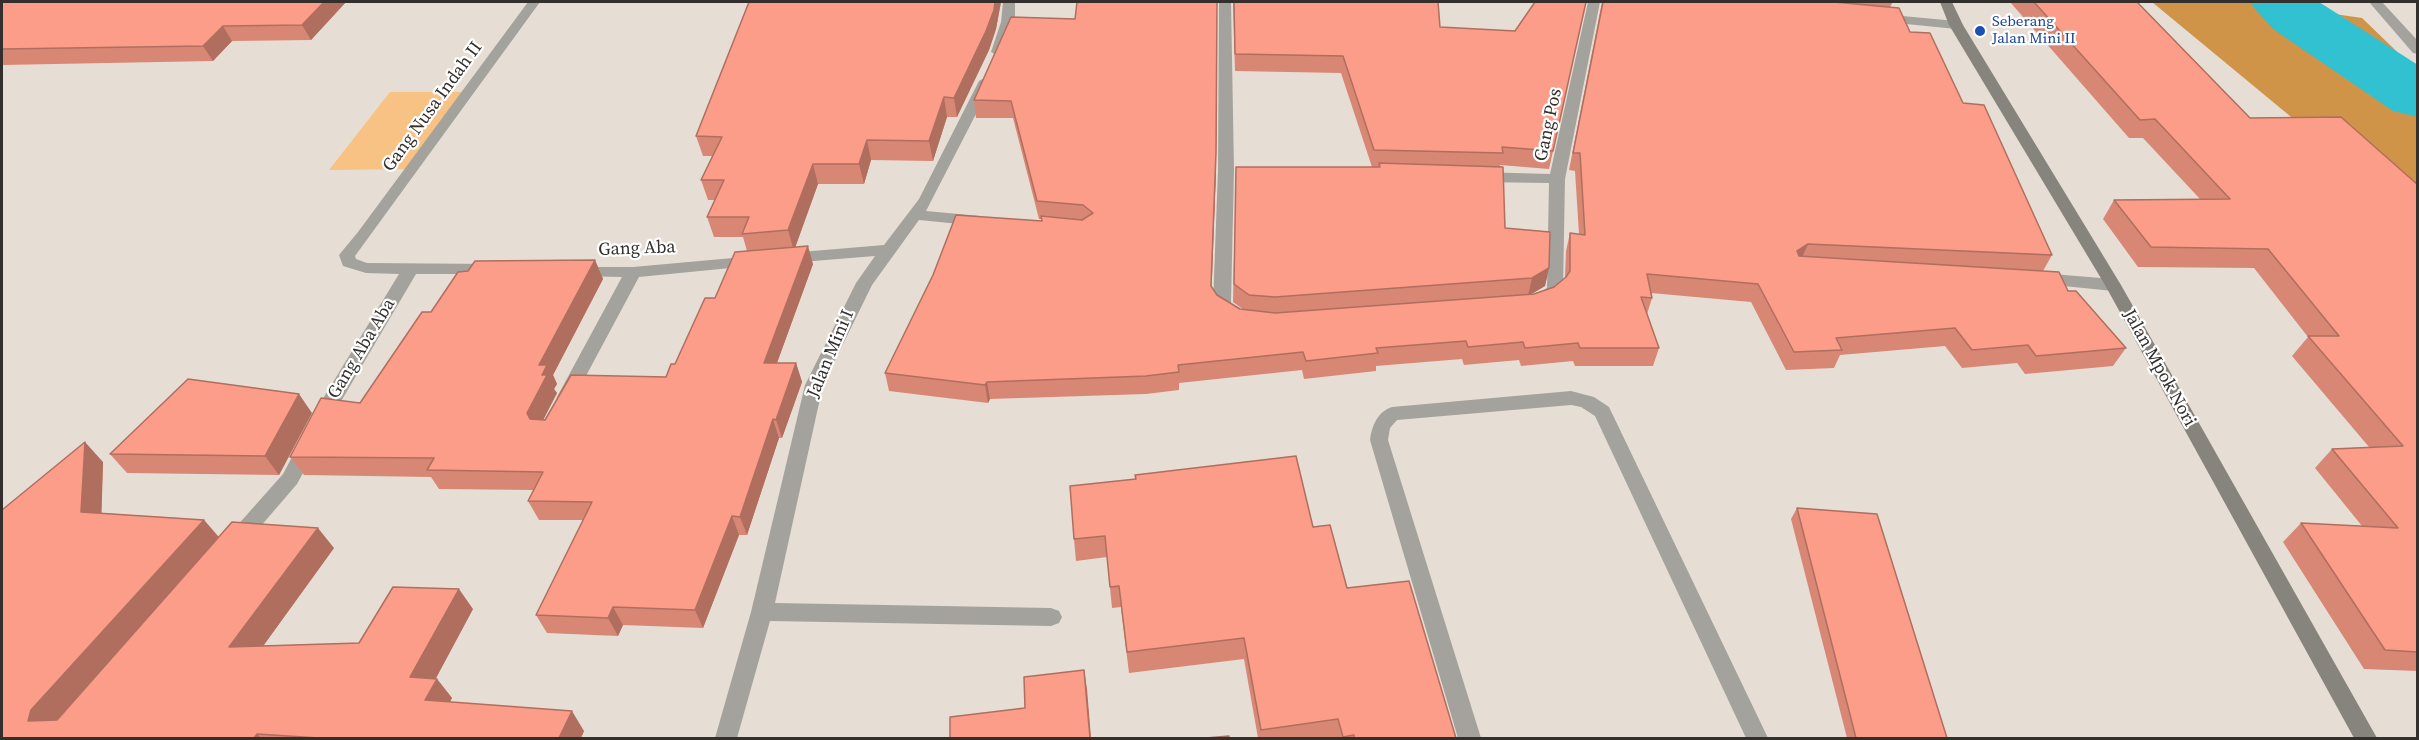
<!DOCTYPE html>
<style>
body{margin:0}
#map{position:relative;width:2419px;height:740px;overflow:hidden;background:#e6ded5;font-family:"Source Serif 4",serif}
canvas{display:block}
.frame{position:absolute;inset:0;border:3px solid #322f2c;pointer-events:none}
</style>
<div id="map">
<canvas width="2419" height="740"></canvas>
<div class="frame"></div>
</div>
<script>
const g = document.querySelector('canvas').getContext('2d');
g.lineJoin = 'round';
function fill(path, color) {
  g.fillStyle = color;
  g.fill(path, 'evenodd');
}
function strokePath(path, color, width, dash) {
  g.strokeStyle = color;
  g.lineWidth = width;
  g.lineCap = dash ? 'butt' : 'round';
  g.setLineDash(dash || []);
  g.stroke(path);
}
function drawText(font, color, halo, rows, align = 'center') {
  g.font = font + ' "Source Serif 4",serif';
  g.lineWidth = 4.5;
  g.setLineDash([]);
  g.textBaseline = 'middle';
  g.strokeStyle = halo;
  g.fillStyle = color;
  for (const [text, x, y, turn = 0] of rows) {
    g.save();
    g.translate(x, y);
    g.rotate((+turn || 0) * Math.PI / 180);
    g.textAlign = isNaN(turn) ? turn : align;
    if (halo) g.strokeText(text, 0, 0);
    g.fillText(text, 0, 0);
    g.restore();
  }
}
const green = new Path2D(`
 M390 92H470L416 169 329 170Z`);
const forest = new Path2D(`
 M2152 2H2252L2362 18 2417 71V210L2319 140Z`);
const river = new Path2D(`
 M2249 2H2319L2418 65V117L2393 111 2273 29Z`);
const street = new Path2D(`
 M528 2H540L355 256 356 259 367 263 495 264 503 269 495 274H416L327 425H313L311 420 313 415 399 274 366 273 343 266 339 255 358 232Z
 M1003 2H1015V22L1005 52 998 56 991 52 1001 22Z
 M1219 2H1231L1234 170 1231 303 1242 316 1233 322 1227 320 1213 304 1218 170Z
 M1588 2H1600L1565 179 1563 289 1555 300 1537 308 1528 302 1547 288 1549 183 1478 182 1470 177 1478 172 1550 174Z
 M2369 2H2382L2418 41V54L2413 53Z
 M1881 14 1956 21 1963 25 1956 29 1876 21 1874 18Z
 M986 77 993 81 926 211 980 216 988 221 980 226 919 220 872 285 823 385 775 603 1051 608 1059 611 1062 617 1059 623 1051 626 770 621 737 738H715L751 612 805 385 856 283 875 256 789 263 781 258 789 253 884 245 919 199 979 81Z
 M755 256 761 257 763 261 761 265 639 277 572 402H560L557 397 622 277 576 276 570 275 568 271 570 267H633Z
 M2040 273 2113 279 2121 285 2113 291 2034 283 2032 279 2034 275Z
 M1571 391 1594 397 1609 407 1768 738H1746L1595 416 1581 407 1571 405 1397 420 1390 428 1388 440 1481 738H1458L1370 440C1372 426 1377 412 1392 407Z
 M308 438 315 440 318 445 297 484 242 548 235 550 228 548 225 542 228 536 283 474 301 440Z`);
const secondary = new Path2D(`
 M1940 2H1952L1963 25 2121 285 2377 738H2354L2105 285 1949 25Z`);
const wall = new Path2D(`
 M2 2H346L311 40 232 41 213 61 2 65Z
 M749 2H1001L996 29 989 50 957 117H947L933 161 871 160 864 184H818L795 247 813 264 777 363H796L802 382 782 438H779L747 535H739L703 628 623 625 618 636 547 633 536 615 583 520H539L528 501 533 490 439 489 431 477 304 475 290 457 360 403 431 312 468 271 595 260 603 279 553 375 557 384 554 389 557 393 543 420 666 377 675 364 715 298 747 251 743 237H714L707 217 715 200H708L701 180 712 156H703L696 136Z
 M1217 2 1216 170 1211 287 1217 295 1240 309 1244 310 1233 302 1236 167H1372L1341 73 1235 71 1233 2H1230H1438L1440 27 1515 31 1586 3 1549 169 1500 165V166L1505 228 1549 268 1545 286 1530 295 1534 294 1554 287 1565 278 1566 251 1570 233 1579 234 1575 171 1569 170 1602 2H1601H1893L1890 7 1963 103 2052 255 2043 271 2068 291 2126 348 2113 366 2025 374 2017 363 1962 368 1945 346 1840 355 1834 368 1786 370 1751 302 1651 293 1652 298 1647 314 1659 348 1653 366H1575L1573 361 1521 366 1519 360 1464 365 1462 359 1376 366V371L1304 379 1302 370 1179 383V390L1146 394 990 399 988 403 889 391 885 373 1042 221 1041 219H1039L1013 118H976L974 100 1075 19Z
 M2010 2H2137L2250 118 2418 185V671L2364 669 2283 542 2301 523 2362 526 2315 468 2332 449 2369 447 2292 356 2308 337 2254 268 2138 267 2103 219 2114 200 2200 199 2143 138H2129Z
 M312 413 279 475 127 473 110 454Z
 M103 462 101 513 204 520 219 537 334 548 263 646 359 643 473 609 435 679H437L452 698 450 702 584 731 581 738H2Z
 M1070 486 1313 527 1347 588 1456 738H1258L1244 659 1129 673 1121 607 1112 608 1107 557 1076 561 1074 539Z
 M1797 508 1947 738H1847L1791 519Z`);
const shadedWall = new Path2D(`
 M324 2H346L311 40 302 25Z
 M995 2H1001L996 29 989 50 957 117 954 98Z
 M1217 2 1216 170 1211 304Z
 M223 26 232 41 213 61 203 46Z
 M944 97 947 117 933 161 929 141Z
 M867 140 871 160 864 184 859 164Z
 M813 164 818 184 794 251 788 230Z
 M1808 244 1800 262 1797 251Z
 M808 246 813 264 770 382 764 363Z
 M595 260 603 279 553 375 557 384 554 389 557 393 537 432 527 413 539 365Z
 M1549 268 1545 286 1528 296 1532 278Z
 M796 363 802 382 782 438 776 420Z
 M987 382 990 399 988 403 985 385Z
 M299 394 312 413 279 475 265 456Z
 M773 419 779 438 747 535 740 517Z
 M85 442 103 462 101 532 81 512Z
 M732 516 739 535 703 628 695 610Z
 M204 520 221 540 54 730 28 721 31 710Z
 M318 528 334 548 248 667 229 647Z
 M459 589 473 609 426 697 410 677Z
 M613 607 623 625 618 636 608 618Z
 M1084 670 1087 689 1091 738H1090Z
 M437 679 452 698 440 719 425 700Z
 M572 711 584 731 581 738H559Z
 M257 734 261 738H254Z`);
const building = new Path2D(`
 M2 2H324L302 25 223 26 203 46 2 49Z
 M749 2H995L994 10 986 31 954 98 944 97 929 141 867 140 859 164H813L788 230 742 234 749 217H707L724 180H701L722 137 696 136Z
 M1077 2H1217L1216 152 1211 286 1217 295 1240 309 1275 313 1534 294 1554 287 1566 277 1570 271V233L1585 235 1580 153H1573L1603 2H1834L1899 8 1910 32 1930 33 1963 103 1984 105 2052 255 1808 244 1797 251 1799 256 2059 272 2068 291H2076L2126 348 2036 356 2028 345 1972 350 1955 328 1836 338 1842 350 1794 352 1758 284 1647 274 1652 298 1641 297 1659 348H1580L1578 343 1525 348 1523 342 1468 347 1466 341 1376 348 1378 353 1306 361 1303 352 1178 365 1179 372 1146 376 987 382 985 385 885 373 933 275 956 215 1042 221 1041 216 1082 220 1093 213 1083 205 1037 201 1011 101 974 100 1011 17 1075 19Z
 M1234 2H1438L1440 27 1515 31 1535 2H1586L1553 151 1502 147 1503 153 1374 150 1343 56 1235 54Z
 M2034 2H2137L2250 118 2341 117 2418 185V652L2385 650 2301 523 2398 528 2332 449 2403 446 2308 336H2339L2268 249 2151 247 2114 200 2230 199 2155 119 2140 120Z
 M1379 163 1503 167 1505 228 1550 232 1549 268 1532 278 1275 297 1249 295 1234 284 1236 167H1380Z
 M808 246 764 363H796L776 420 773 419 740 517 732 516 695 610 613 607 608 618 536 615 592 502 528 501 543 472 427 470 434 458 290 457 321 398 360 403 422 312H431L458 272 468 271 475 261 595 260 539 365H547L542 375H547L527 413 530 419 545 420 571 375 666 377 671 364H675L705 298H715L735 252Z
 M188 379 299 394 265 456 110 454Z
 M85 442 81 512 204 520 31 710 28 721 57 720 232 522 318 528 229 647 359 643 393 587 459 589 410 677 437 679 425 700 572 711 559 738H319L257 734 254 738H2V510Z
 M1296 456 1313 527 1330 525 1347 588 1409 581 1456 738H1354V735L1343 737 1338 719 1261 730 1244 638 1127 652 1119 586 1110 587 1105 536 1074 539 1070 486 1136 479 1135 475Z
 M1797 508 1877 514 1947 738H1856Z
 M1084 670 1090 738H950V717L1025 708 1024 677Z
 M1229 736V738H1206Z`);
const markers = [
 [1980,31,6,"#1a4fb4"]
];
const farTransitnames = [
 ["Seberang",1992,22],
 ["Jalan Mini II",1992,39]
];
const streetNames = [
 ["Gang Nusa Indah II",433,107,-54],
 ["Gang Pos",1549,125,-78],
 ["Gang Aba",637,249,-2],
 ["Gang Aba Aba",362,349,-59],
 ["Jalan Mini I",831,354,-67],
 ["Jalan Mpok Nori",2159,368,61]
];
fill(green, '#f7c283');
fill(forest, '#cf9447');
fill(river, '#31c1d0');
fill(street, '#a4a29d');
fill(secondary, '#87837d');
fill(wall, '#d88775');
fill(shadedWall, '#b06e5f');
fill(building, '#fb9d88');
strokePath(building, '#b06e5f', 1.5);
for (const [x, y, r, color] of markers) {
  const dot = new Path2D();
  dot.arc(x, y, r, 0, 2 * Math.PI);
  g.fillStyle = color;
  g.fill(dot);
  strokePath(dot, '#fff', 2);
}
drawText('15px', '#164399', '#fff', farTransitnames, 'left');
drawText('18px', '#322f2c', '#fff', streetNames);
</script>
